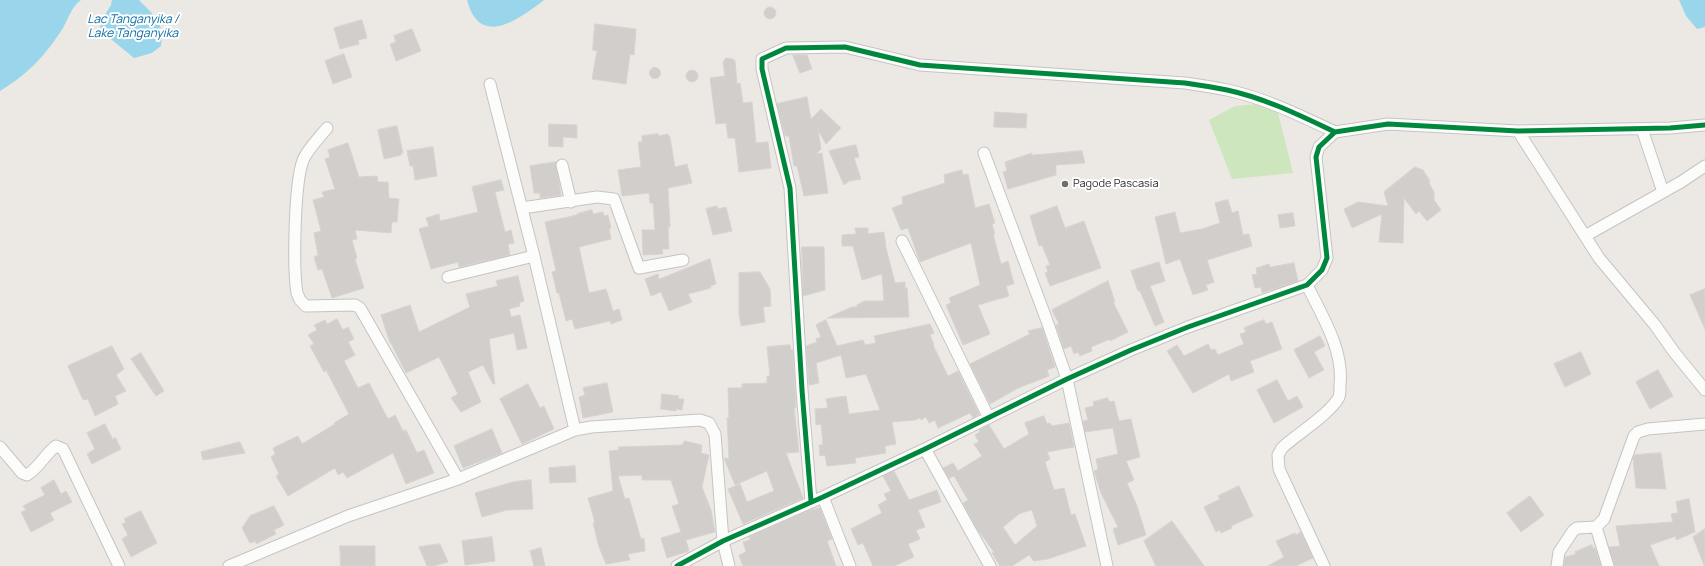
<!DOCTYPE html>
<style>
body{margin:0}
canvas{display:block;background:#ece8e4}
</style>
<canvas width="1705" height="566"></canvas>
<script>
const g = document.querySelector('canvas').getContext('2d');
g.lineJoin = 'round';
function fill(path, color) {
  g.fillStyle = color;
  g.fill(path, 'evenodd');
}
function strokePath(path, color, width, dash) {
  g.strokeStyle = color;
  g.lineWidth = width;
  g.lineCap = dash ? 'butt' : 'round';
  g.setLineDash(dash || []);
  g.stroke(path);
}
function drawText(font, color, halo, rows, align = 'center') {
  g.font = font + ' Manrope,sans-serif';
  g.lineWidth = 4;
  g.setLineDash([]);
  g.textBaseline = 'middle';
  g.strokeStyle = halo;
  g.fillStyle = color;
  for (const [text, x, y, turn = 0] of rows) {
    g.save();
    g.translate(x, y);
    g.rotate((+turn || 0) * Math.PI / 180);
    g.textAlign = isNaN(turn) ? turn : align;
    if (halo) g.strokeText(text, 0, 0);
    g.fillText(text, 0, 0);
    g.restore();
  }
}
const green = new Path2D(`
 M1257 104 1278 113 1293 173 1232 179 1209 120 1235 106Z`);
const water = new Path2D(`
 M0 0H81C72 6 68 19 63 28 45 56 28 74 0 91Z
 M112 0H139C154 16 165 22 161 46L152 53 134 58 101 31 100 23 111 5Z
 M467 0H544C519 19 480 49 467 0Z
 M1679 0H1705V27L1697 29 1686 16Z`);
const building = new Path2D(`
 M764 13a6 6 0 1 1 12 0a6 6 0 1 1-12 0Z
 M362 20 367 38 358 40 359 44 340 49 334 28Z
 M595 24 636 29 634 55 630 54 626 84 592 79 597 51 593 50Z
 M412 29 421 51 396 61 390 44 396 42 394 36Z
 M344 54 352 77 333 84 325 61Z
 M793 55H807L812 69 800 73Z
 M726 58 733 59 735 61 737 84 740 83 743 103 752 102 756 143 768 142 771 168 739 172 735 138H728L726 123 716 124 710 78 725 76 723 63Z
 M649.5 73a5.5 5.5 0 1 1 11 0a5.5 5.5 0 1 1-11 0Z
 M686 76a6 6 0 1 1 12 0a6 6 0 1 1-12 0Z
 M807 97 811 119 821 109 841 128 826 144 818 130 821 149 816 154 822 153 828 193 804 196 797 166H794L789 136H785L777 104Z
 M995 112 1027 114 1026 128 994 127Z
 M549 124 577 125V138L563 137V147L549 146Z
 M397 126 403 153H401V155L384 159 378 130Z
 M658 134V136L668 134 670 138 675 167 687 164 692 183 668 188 670 227H668L669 249H662L663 254 643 255 642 230H655L653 203H650L649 193 622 196 618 170 641 167 638 142H642V136Z
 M348 143 359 177 377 176 378 182H388L389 198 399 199 397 222H392L391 233 355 230 357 239 352 240 357 258 355 259 364 288 332 298 322 269 318 270 314 257 318 255 314 233 321 231 313 200 324 197 322 192 335 189 325 159 330 157 328 150Z
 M854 145H856L859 157 854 158 861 179 849 181 844 185 829 151Z
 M433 147 437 176 415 180 413 166H410L407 151Z
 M1082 151 1085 163 1056 165V175L1008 189 1003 172 1007 171 1005 162 1032 153V155Z
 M556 162 561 195 540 198V193H534L530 166Z
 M1415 167 1423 170 1430 181 1429 183 1434 192V200L1441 210 1427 221 1419 211 1416 214 1404 198 1403 243 1379 242 1382 214 1352 228 1344 209 1358 202 1388 206 1384 192Z
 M962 170 963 175 968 174 975 208 989 204 995 223 992 224 995 234H993L1001 264 1008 261 1014 284 1006 286 1009 296 978 305 990 334 963 345 946 305 951 303 949 298 980 285 971 243 920 262 908 228 901 230 892 208 903 204 902 197 945 183 944 175Z
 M501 180 504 190 495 192 505 232 511 230 514 243 508 244 510 255 459 267 458 262 431 269 419 229 429 226 426 218 439 214 440 221 478 212 472 187Z
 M1228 200 1232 213 1238 211 1243 235 1249 234 1252 246 1207 260 1214 282 1206 285 1208 290 1193 295 1180 259 1166 264 1155 217 1175 212 1180 233 1202 229 1220 223 1215 203Z
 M717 206 718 209 726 207 732 231 713 235 706 209Z
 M1057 206 1065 228 1084 221 1101 268 1050 286 1045 273 1048 272 1046 266 1050 265 1042 245 1039 246 1030 216Z
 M592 210 593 214 603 212 604 216 608 215 611 228 609 229 611 239 579 247 589 293 606 289 613 311 619 309 622 320 611 324 610 321 575 329 572 319 566 321 559 293H557L552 272 556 271 545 222 577 215V214Z
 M1293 213 1295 226 1280 228 1278 215Z
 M855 228H868V234L884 232 886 248 895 283 905 282V288H907L909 317 827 318 852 307H857V305L865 301H884L882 274 862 280 853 246H842V235L856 234Z
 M802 247H824L825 290 803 296Z
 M710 259 716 284 710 286 711 288 688 294 692 302 669 311 661 292 651 296 645 279 658 274 659 279Z
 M1159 262 1165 281 1150 286 1164 322 1155 326 1140 291H1138L1131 271Z
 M1294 263 1298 281 1262 293 1261 287 1255 288 1252 275 1257 274 1256 268 1269 264 1270 267Z
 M760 272 770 289 771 306 763 307 765 322 741 326 739 313V273Z
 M518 276 524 301 519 303 520 306 509 309 511 317 520 315 527 348 517 350 514 333 489 339 495 384H493L483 365 468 372 481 402 461 412 451 398 458 394 439 357 406 373 391 343H390L381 315 410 305 419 332 470 307 466 294 498 286 496 281Z
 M1108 281 1115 302H1113L1128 332 1110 341V339L1091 347 1092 351 1080 356 1078 352 1074 354 1071 346 1064 349 1056 325 1059 324 1052 310Z
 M1705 289V329L1690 295Z
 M337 319 343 330 348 327 354 339 348 342 355 355 344 361 358 388 369 383 388 419 395 415 403 431 406 430 417 453 424 450 434 473 406 484 393 453 347 478 343 472 338 475 335 468 288 496 276 476 279 474 271 457 275 454 273 448 298 436 302 444 335 424 334 423 349 414 326 370 324 372 310 346 314 344 308 335 317 330 314 325 325 320 327 324Z
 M826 320 837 346 863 340 865 345 876 343 874 336 930 324 934 333 930 335 934 345H933L948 376 958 371 979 414 973 418 970 413 938 428 935 420 929 423 926 417 921 420 920 418 915 420 892 422 896 444 885 446 886 453 855 458 856 463 827 466 825 455 820 456 819 445H823L821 424 816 425 815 409 828 408 826 399 846 396 849 414 880 410 866 374 846 378 841 355 816 363 819 383 809 385 806 346 817 342 816 339 821 337 816 325Z
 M1264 320 1266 324 1272 322 1282 349 1250 361 1254 372 1231 381 1229 374 1193 393 1167 351 1177 345 1184 356 1208 344 1211 350 1215 349 1218 355 1244 344 1240 334 1246 332 1244 328Z
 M1042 328 1055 367 1047 370 1049 376 1018 388 990 404 970 364 1030 334 1028 331Z
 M1320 336 1325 346 1314 352 1324 370 1309 378 1294 350Z
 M790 345 791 350H793L796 408H794L799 452 786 453 803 498 743 524 728 489 740 484 747 502 774 491 767 471 735 485 724 458 729 459 727 418H729L728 388H742V384L767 383V376H770L767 347Z
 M112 346 124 369 116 375 126 391 115 396 118 404 95 416 88 399 83 400 68 366Z
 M1581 352 1591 374 1565 387 1554 364Z
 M141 353 164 391 156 396 131 359Z
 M1658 370 1673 396 1650 409 1636 382Z
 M1277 380 1288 401 1297 396 1303 407 1274 423 1257 390Z
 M607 383 613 412 583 418 579 397 585 395 583 388Z
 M528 384 540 408 544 406 554 429 522 444 500 399Z
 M662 394 679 396 678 399H684L682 410 676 409V411L661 409Z
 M1108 398 1109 402 1114 401 1119 421 1131 419 1140 457 1126 461 1134 480 1127 483 1137 506 1146 535 1118 545 1113 529 1118 527 1101 493 1094 471 1098 469 1096 459 1118 454 1113 428 1085 432 1083 421 1088 420 1085 408 1094 406 1093 402Z
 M1044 416 1047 424 1050 423 1052 426 1069 423 1074 447 1047 452 1050 459 1045 462 1054 490 1064 488 1071 515 1075 514 1086 546 1048 559 1034 561 1029 555 1012 566H1000L992 553 994 552 977 529 963 503 968 500 954 476 949 478 943 468 953 463 958 471 982 456 974 444 979 442 975 435 980 432 979 430 989 425 1004 449 1029 434 1025 423ZM1032 510 1037 526 1015 545 1003 527 1019 514Z
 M105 424 113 440 115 437 121 449 92 464 87 454 95 449 87 433Z
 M492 429 502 453 463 468 454 446Z
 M685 441 702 445 701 453 709 455 702 487 711 510 715 532 686 540 689 551 667 558 661 538 681 532 672 506 679 504 671 480H642V475L618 476 625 499 629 498 641 539 644 538 645 551 628 554 630 560 606 564 599 547 593 523H595L588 498 613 491 609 451 619 450 618 447 682 445Z
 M240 442 245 453 203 460 201 452Z
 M1661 453 1666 489 1636 488 1633 458 1635 455Z
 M575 466 576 482 550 483 549 468Z
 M894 471 909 500 937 490 941 502 918 510 925 527 916 530 920 539 908 544 914 557 894 566H873L863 543 858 545 851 529 882 513 878 505 887 500 884 494 891 491 883 476Z
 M54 480 61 494 66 491 72 502 50 513 54 520 31 532 21 512 26 510 23 506 45 495 41 488Z
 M531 480 533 509 507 510 482 517 475 493 513 482Z
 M1239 486 1253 516 1231 526 1232 528 1221 533 1220 530 1216 532 1204 507 1220 499 1218 496Z
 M1530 496 1544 515 1521 532 1507 513Z
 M1689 499 1695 532 1676 540V536L1650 545 1659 566H1615L1609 547 1620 546 1616 526 1673 522 1671 514 1678 513 1676 502Z
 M274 506 284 525 274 530 276 534 256 544V541L250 543 242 528 250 516Z
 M820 508 832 539 827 541 836 566H743L739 555 746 552 743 542 750 540 749 537 808 511Z
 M141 511 157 543 131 557 122 539 128 535 122 524 126 522 124 519Z
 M1172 521 1192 549 1204 566H1156L1144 541Z
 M1705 529V565H1704L1693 537Z
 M1301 532 1313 558 1296 566H1268L1284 557 1276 541 1295 533 1296 535Z
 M492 537 495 561 465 565 462 541Z
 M440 544 448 562 433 566H427L419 547Z
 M1592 545 1593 548H1595L1601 566H1564L1565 557 1576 554 1575 552Z
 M340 546H375V566H341Z
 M541 548 545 566H534L530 551Z`);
const minor = new Path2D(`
 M490 84 534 256 575 430
 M327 128C319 138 309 148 304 158 294 179 293 269 297 293L300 300 306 306 355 305 360 308 458 479
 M1642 129 1663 192
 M1518 131 1599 258 1655 325 1674 352 1705 390
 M984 153 1047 321 1067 379 1107 566
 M562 165 571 202
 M522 208 597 197 614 199 639 268 683 260
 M1585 236 1681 182 1705 166
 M902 241 989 418
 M448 277 534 256
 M1307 285C1322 316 1344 350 1340 385 1340 389 1340 394 1339 397 1330 414 1297 434 1282 448L1278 455 1279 469 1324 566
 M0 447 22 473 27 475C39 468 45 454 56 446L63 449 119 566
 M925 449 990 566
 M823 497 850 566
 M811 501 802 390 790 188 762 69V59L786 48 845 47 920 65 1185 83C1199 85 1213 87 1227 90 1265 98 1301 116 1335 132
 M1596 527 1608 566
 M229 566 348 516 458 479 575 430 591 427 700 420 709 423 715 434 723 541 729 566
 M677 566 723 541 823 497 925 449 1067 379 1131 350 1188 327 1307 285 1322 270 1327 258 1316 157 1319 147 1335 132 1388 124 1518 131 1670 128 1705 125
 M1557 566 1559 552 1573 531 1577 528 1596 527 1604 519 1634 436 1638 432 1648 429 1705 424`);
const cycleway = new Path2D(`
 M811 501 802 390 790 188 762 69V59L786 48 845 47 920 65 1185 83C1199 85 1213 87 1227 90 1265 98 1301 116 1335 132
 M677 566 723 541 823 497 925 449 1067 379 1131 350 1188 327 1307 285 1322 270 1327 258 1316 157 1319 147 1335 132 1388 124 1518 131 1670 128 1705 125`);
const markers = [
 [1065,184,4,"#706f6e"]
];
const poiNames = [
 ["Pagode Pascasia",1073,184]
];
const waterNames = [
 ["Lac Tanganyika /",133,20],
 ["Lake Tanganyika",133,34]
];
fill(green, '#cee6be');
fill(water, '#99d6ec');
fill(building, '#d1cecb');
strokePath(building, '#d7d4d0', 1);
strokePath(minor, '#c5c4c5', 13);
strokePath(minor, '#fcfcfb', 11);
strokePath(cycleway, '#00873e', 5);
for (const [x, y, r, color] of markers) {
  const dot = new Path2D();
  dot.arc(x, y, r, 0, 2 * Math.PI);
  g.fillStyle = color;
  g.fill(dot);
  strokePath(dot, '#fff', 1.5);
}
drawText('11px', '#2e2e2e', '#fff', poiNames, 'left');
drawText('italic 12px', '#0d6fa3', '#fff', waterNames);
</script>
